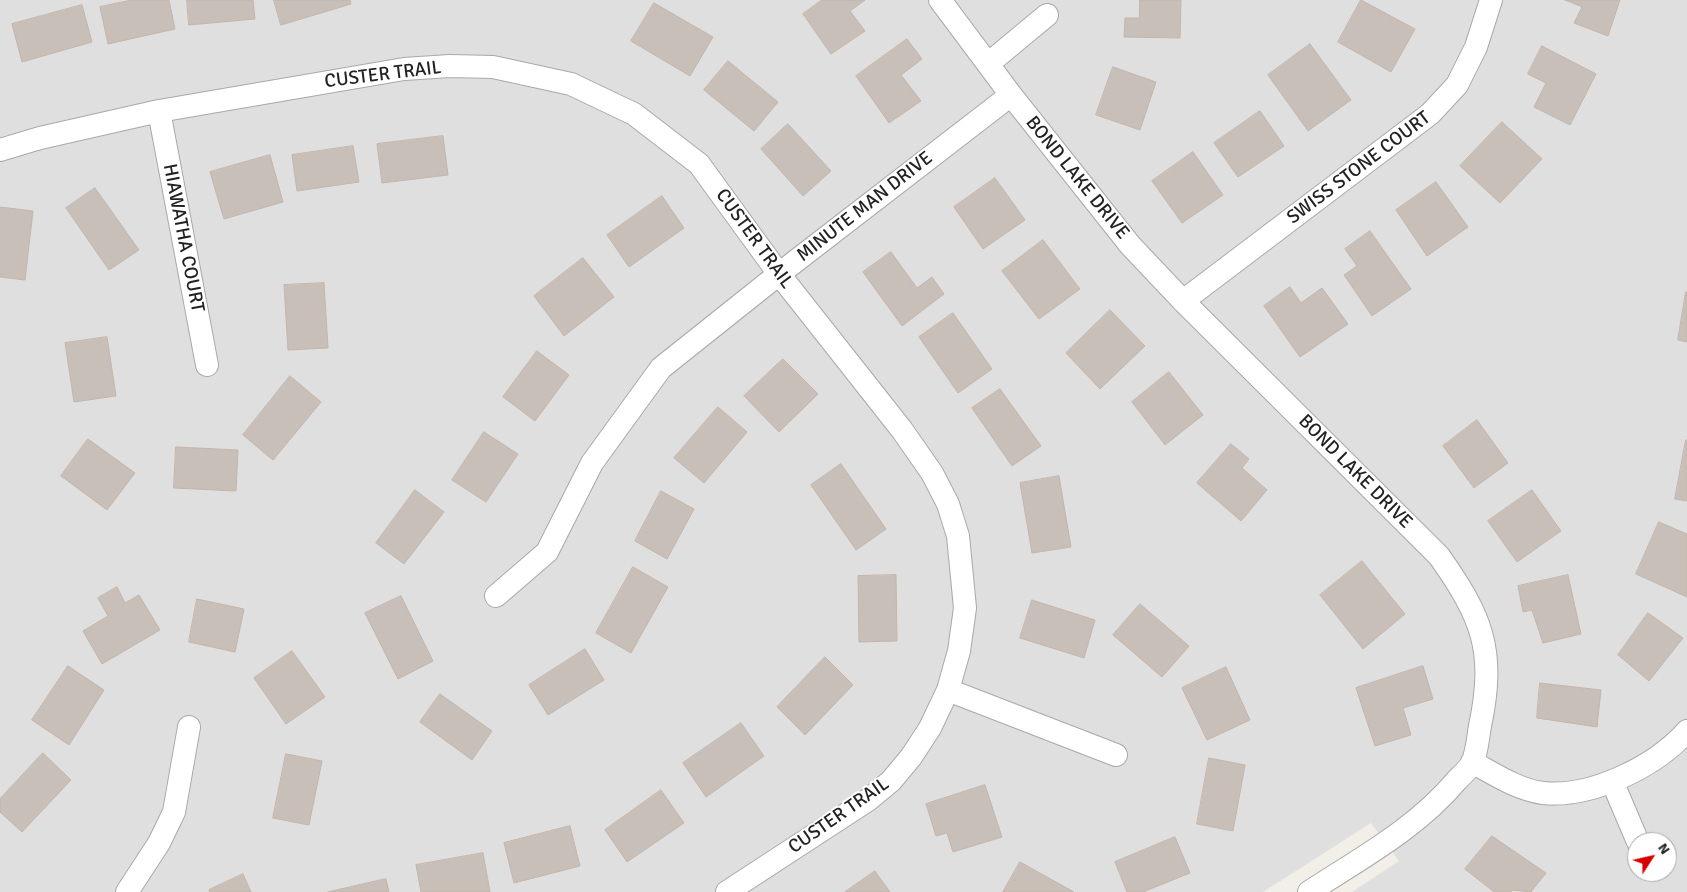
<!DOCTYPE html>
<style>
body{margin:0}
#map{position:relative;width:1687px;height:892px;overflow:hidden;background:#f2efe9;font-family:Signika,sans-serif}
canvas{display:block}
.north{position:absolute;left:1627px;top:832px;width:50px;height:50px;box-sizing:border-box;background:#fff;border:1px solid #a7a7a7;border-radius:50%;rotate:55deg;font-size:14px;font-weight:700;line-height:20px;text-align:center;color:#222}
.north::after{content:'';display:block;margin:auto;width:18px;height:22px;background:#d40000;clip-path:polygon(50% 0,100% 100%,50% 72%,0 100%)}
</style>
<div id="map">
<canvas width="1687" height="892"></canvas>
<div class="north">N</div>
</div>
<script>
const g = document.querySelector('canvas').getContext('2d');
g.lineJoin = 'round';
function fill(path, color) {
  g.fillStyle = color;
  g.fill(path, 'evenodd');
}
function strokePath(path, color, width, dash) {
  g.strokeStyle = color;
  g.lineWidth = width;
  g.lineCap = dash ? 'butt' : 'round';
  g.setLineDash(dash || []);
  g.stroke(path);
}
function drawText(font, color, halo, rows, align = 'center') {
  g.font = font + ' Signika,sans-serif';
  g.lineWidth = 4;
  g.setLineDash([]);
  g.textBaseline = 'middle';
  g.strokeStyle = halo;
  g.fillStyle = color;
  for (const [text, x, y, turn = 0] of rows) {
    g.save();
    g.translate(x, y);
    g.rotate((+turn || 0) * Math.PI / 180);
    g.textAlign = isNaN(turn) ? turn : align;
    if (halo) g.strokeText(text, 0, 0);
    g.fillText(text, 0, 0);
    g.restore();
  }
}
const residential = new Path2D(`
 M0 0H1687V892H1352L1399 861 1371 823 1263 892H0ZM1637 842H1667V872H1637Z`);
const building = new Path2D(`
 M132 0H169L175 29 108 44 100 7Z
 M187 0H253L255 19 189 25Z
 M274 0H350L351 4 281 25Z
 M822 0H865L850 11 865 31 831 54 803 14Z
 M1140 0H1181L1180 38 1124 37 1125 18H1139Z
 M1361 0 1415 29 1391 72 1338 42Z
 M1565 0H1620L1608 36 1574 23 1582 7Z
 M654 3 713 37 690 76 631 41Z
 M82 5 92 42 22 62 12 24Z
 M907 39 922 59 901 75 921 101 889 123 856 76Z
 M1310 44 1351 100 1308 131 1268 75Z
 M1542 46 1596 74 1570 125 1534 107 1546 83 1528 74Z
 M728 61 778 102 754 131 704 90Z
 M1113 67 1156 82 1140 130 1096 115Z
 M1260 111 1284 146 1238 177 1214 143Z
 M1502 122 1542 159 1500 203 1460 166Z
 M788 124 831 171 803 196 761 149Z
 M443 136 448 175 382 183 377 144Z
 M353 146 359 182 297 191 292 155Z
 M1193 152 1223 195 1182 223 1152 181Z
 M270 155 283 202 224 219 210 172Z
 M995 178 1025 220 983 249 954 207Z
 M1436 182 1468 227 1427 256 1396 210Z
 M95 188 139 250 109 270 66 208Z
 M662 196 684 228 629 267 607 235Z
 M0 207 33 211 25 280 0 277Z
 M1370 231 1411 289 1372 316 1344 275 1357 266 1345 249Z
 M1043 240 1080 289 1039 319 1002 271Z
 M891 252 917 288 932 277 944 294 902 326 863 272Z
 M583 258 614 297 564 336 534 296Z
 M324 283 328 348 288 350 284 285Z
 M1290 287 1301 303 1322 288 1348 324 1300 357 1264 306Z
 M1686 292H1687V342L1678 340Z
 M1110 310 1145 346 1100 389 1066 353Z
 M953 313 992 369 958 393 919 337Z
 M107 337 116 396 74 402 65 343Z
 M537 351 569 375 535 421 503 397Z
 M783 359 818 394 779 432 744 396Z
 M1169 372 1203 415 1165 445 1132 402Z
 M290 376 321 402 273 460 243 435Z
 M1000 389 1041 446 1012 466 972 408Z
 M718 407 747 432 704 483 674 458Z
 M1477 420 1508 463 1474 488 1443 446Z
 M484 432 518 454 486 502 452 480Z
 M88 439 135 473 107 510 61 476Z
 M1686 440H1687V501L1675 499Z
 M1231 444 1249 459 1242 468 1267 490 1241 521 1197 483Z
 M176 447 238 450 236 491 174 488Z
 M841 464 886 529 856 550 811 485Z
 M1059 476 1071 547 1032 553 1020 483Z
 M415 490 444 512 404 564 376 543Z
 M1532 490 1561 531 1517 562 1488 521Z
 M661 491 694 509 667 559 635 541Z
 M1659 522 1687 534V597L1636 574Z
 M1362 561 1405 614 1363 649 1320 595Z
 M633 567 668 587 631 653 596 633Z
 M896 575 897 641 859 642 858 576Z
 M1568 575 1581 634 1543 643 1532 610 1523 612 1518 586Z
 M117 587 125 603 139 595 160 630 102 664 83 631 108 616 98 598Z
 M401 596 433 661 398 679 365 613Z
 M197 599 244 609 235 652 189 642Z
 M1032 600 1095 620 1084 658 1020 638Z
 M1140 604 1189 646 1162 677 1113 635Z
 M1648 613 1683 638 1649 681 1618 655Z
 M585 649 604 680 548 715 529 685Z
 M292 651 325 697 286 724 254 678Z
 M825 657 853 685 805 735 777 707Z
 M68 666 104 690 69 745 32 720Z
 M1423 666 1433 699 1403 708 1411 735 1375 746 1356 688Z
 M1226 667 1250 720 1207 740 1182 688Z
 M1540 683 1601 690 1597 727 1537 718Z
 M440 694 492 731 472 760 420 722Z
 M741 723 764 756 706 797 683 763Z
 M43 753 71 780 22 832 0 812V799Z
 M286 754 322 761 309 825 273 818Z
 M1209 758 1245 765 1233 831 1197 824Z
 M985 785 1002 837 953 852 947 833 936 836 926 804Z
 M661 790 684 823 627 862 605 830Z
 M570 826 580 866 514 883 504 843Z
 M1492 836 1546 873 1531 892 1512 890 1511 892H1494L1465 869Z
 M1175 837 1190 873 1143 892H1127L1115 862Z
 M483 853 490 892H421L416 865Z
 M1020 862 1074 892H1003Z
 M875 871 890 892H845Z
 M243 874 251 892H210L209 890Z
 M386 879 389 892H328Z`);
const street = new Path2D(`
 M940 0 1011 95 1130 245 1183 301 1439 556C1482 617 1496 650 1480 726 1478 737 1477 753 1472 763 1469 769 1462 775 1457 780 1417 828 1361 858 1309 892
 M988 64 1047 15
 M159 111 207 365
 M0 150 40 138 159 111 404 69 450 66 493 67 571 84 634 114 699 164 779 274 902 430 932 473 948 504 958 536 965 608 959 651 948 690 930 728 911 757 891 781 868 800 727 892
 M1183 301 1430 114 1457 85 1476 47 1491 0
 M496 596 547 552 592 463 661 368 779 274 1011 95
 M948 690 1116 755
 M1472 762C1494 774 1518 790 1543 793 1591 798 1655 767 1687 731
 M1612 781 1638 842
 M127 892 159 843 174 812 189 727`);
const streetNames = [
 ["CUSTER TRAIL",383,75,-7],
 ["SWISS STONE COURT",1359,168,-37],
 ["BOND LAKE DRIVE",1077,178,51],
 ["MINUTE MAN DRIVE",865,207,-38],
 ["HIAWATHA COURT",183,238,79],
 ["CUSTER TRAIL",754,239,54],
 ["BOND LAKE DRIVE",1355,472,45],
 ["CUSTER TRAIL",839,816,-35]
];
fill(residential, '#e0dfdf');
fill(building, '#c7bfb8');
strokePath(building, '#c4b6ab', 1);
strokePath(street, '#a9a9a9', 24);
strokePath(street, '#fff', 22);
drawText('19px', '#222', '#fff', streetNames);
</script>
